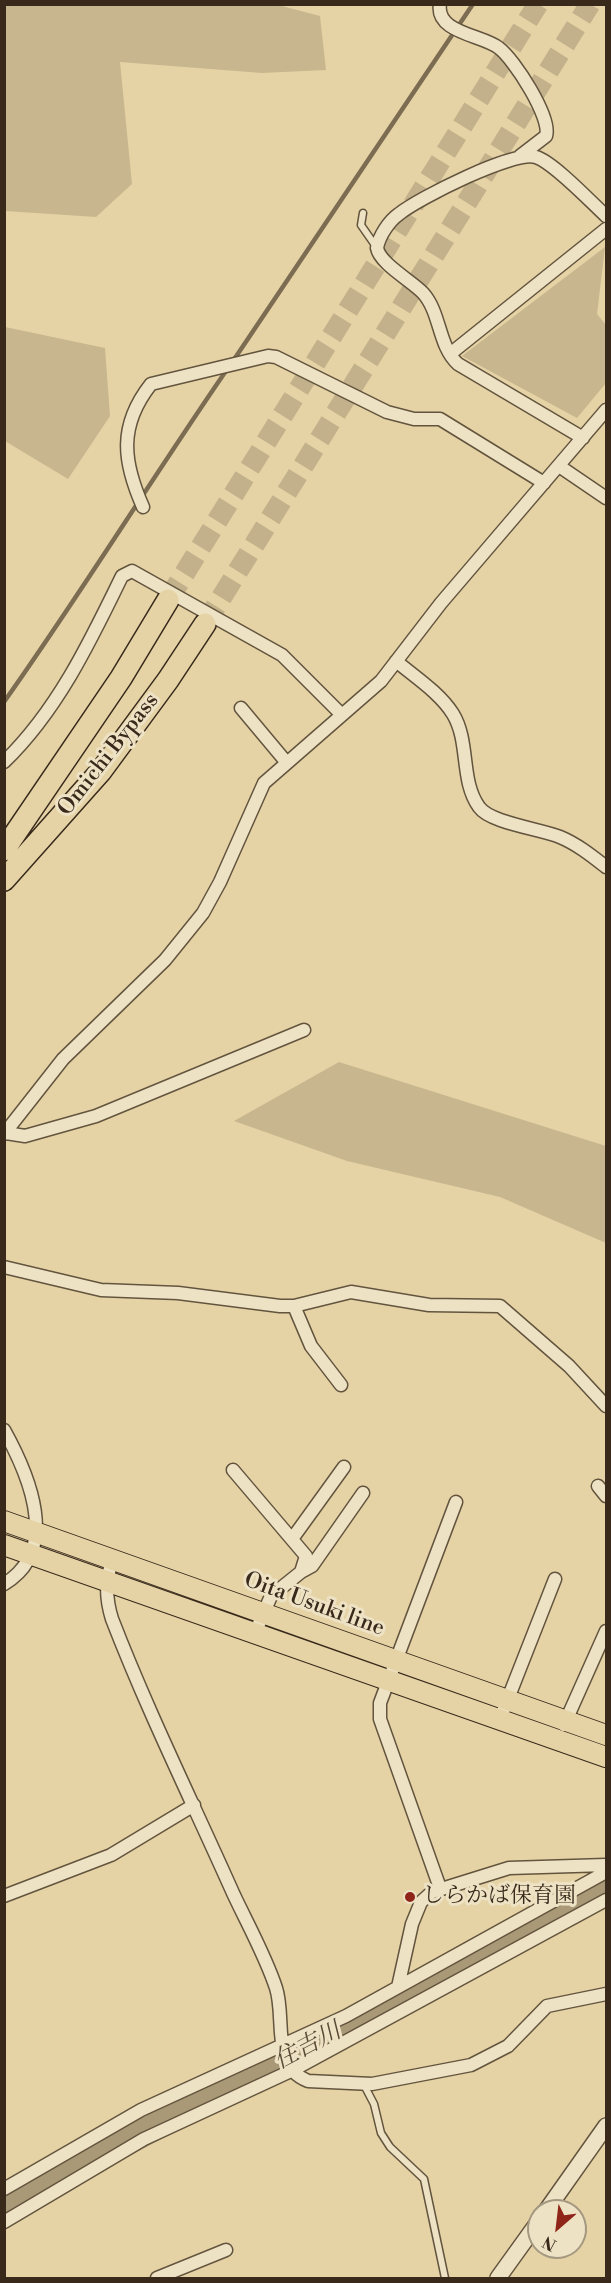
<!DOCTYPE html>
<meta charset="utf-8">
<style>
body{margin:0}
#map{position:relative;width:611px;height:2283px;overflow:hidden;background:#e5d3a6;font-family:"Libre Bodoni",serif}
canvas{display:block}
.frame{position:absolute;inset:0;border:6px solid #38291b;pointer-events:none}
.north{position:absolute;left:527px;top:2199px;width:60px;height:60px;box-sizing:border-box;background:#eee2c5;border:2px solid #a59881;border-radius:50%;rotate:208deg;font-size:16px;font-weight:700;line-height:24px;text-align:center;color:#38291b}
.north::after{content:'';display:block;margin:auto;width:21px;height:27px;background:#8f2418;clip-path:polygon(50% 0,100% 100%,50% 72%,0 100%)}
</style>
<div id="map">
<canvas width="611" height="2283"></canvas>
<div class="frame"></div>
<div class="north">N</div>
</div>
<script>
const g = document.querySelector('canvas').getContext('2d');
g.lineJoin = 'round';
function fill(path, color) {
  g.fillStyle = color;
  g.fill(path, 'evenodd');
}
function strokePath(path, color, width, dash) {
  g.strokeStyle = color;
  g.lineWidth = width;
  g.lineCap = dash ? 'butt' : 'round';
  g.setLineDash(dash || []);
  g.stroke(path);
}
function drawText(font, color, halo, rows, align = 'center') {
  g.font = font + ' "Libre Bodoni","Noto Serif JP",serif';
  g.lineWidth = 6;
  g.setLineDash([]);
  g.textBaseline = 'middle';
  g.strokeStyle = halo;
  g.fillStyle = color;
  for (const [text, x, y, turn = 0] of rows) {
    g.save();
    g.translate(x, y);
    g.rotate((+turn || 0) * Math.PI / 180);
    g.textAlign = isNaN(turn) ? turn : align;
    if (halo) g.strokeText(text, 0, 0);
    g.fillText(text, 0, 0);
    g.restore();
  }
}
const green = new Path2D(`
 M4 5H278L320 16 326 70 262 73 120 62 132 184 96 217 5 211Z
 M605 247 597 314 606 325V383L577 418 462 356Z
 M5 327 105 348 110 416 68 479 5 441Z
 M339 1062 606 1146V1243L500 1197 347 1161 234 1121Z`);
const stream = new Path2D(`
 M233 361 473 4
 M4 702C82 592 152 478 228 368`);
const river = new Path2D(`
 M4 2205 335 2033 477 1951 606 1882`);
const trunkTunnel = new Path2D(`
 M168 600 538 4
 M205 624 590 4`);
const service = new Path2D(`
 M363 213 361 225 377 248
 M363 2083 374 2104 381 2133 390 2147 424 2179 445 2278`);
const minor = new Path2D(`
 M440 4C435 33 483 35 499 48 514 59 552 118 546 136L520 156
 M450 354 606 229
 M583 438 458 364C438 346 441 313 423 293 412 281 380 264 377 248 379 236 389 221 399 214 419 198 514 150 536 157 553 162 591 202 606 216
 M559 466 606 498
 M143 507C123 462 118 426 151 384L268 356 276 357 387 412 414 419H440L544 483
 M396 661C415 677 440 693 453 714 470 742 460 781 479 807 490 823 541 829 560 837 577 844 592 856 606 867
 M241 708 287 763
 M4 762C57 711 90 642 122 576L132 571 282 655 342 715
 M6 1133 25 1136 96 1116 304 1030
 M4 1134 63 1059 165 960 203 913 220 882 264 783 381 681 441 603 606 410
 M4 1267 101 1290 178 1293 280 1306H294L351 1292 429 1305 500 1306 569 1366 606 1406
 M294 1306 311 1346 341 1385
 M4 1430C29 1475 61 1550 4 1584
 M233 1470 306 1556 301 1572 271 1596 255 1633
 M598 1486 606 1496
 M292 1539 344 1467
 M112 1559C106 1582 105 1596 112 1619 148 1712 192 1801 233 1893 247 1923 266 1957 276 1988 286 2018 270 2066 308 2081L372 2084 471 2065 508 2046 547 2006 606 1994
 M301 1572 312 1566 363 1493
 M500 1719 555 1579
 M564 1725 606 1631
 M440 1888 380 1719V1703L456 1502
 M4 1896 111 1855 194 1805
 M398 1987 412 1924 421 1902 432 1892 509 1868 606 1865
 M4 2189 141 2110 346 2016 606 1872
 M4 2222 144 2139 293 2070 606 1900
 M157 2278 226 2250`);
const tertiary = new Path2D(`
 M546 2211 606 2126
 M498 2278 539 2221`);
const primary = new Path2D(`
 M4 1521 606 1735
 M4 1545 606 1757`);
const trunk = new Path2D(`
 M4 850 121 678 168 600
 M4 880 101 771 168 680 205 624`);
const markers = [
 [410,1897,6,"#8f2418"]
];
const streetNames = [
 ["Omichi Bypass",109,755,-52],
 ["Oita Usuki line",314,1605,20]
];
const poiNames = [
 ["しらかば保育園",422,1897]
];
const waterNames = [
 ["住吉川",308,2047,-28]
];
fill(green, '#c8b68e');
strokePath(stream, '#7c6c52', 4.5);
strokePath(river, '#a97', 28);
strokePath(trunkTunnel, '#c2b18a', 21, [21, 10]);
strokePath(service, '#63543e', 9);
strokePath(minor, '#63543e', 15);
strokePath(tertiary, '#63543e', 18);
strokePath(primary, '#38291b', 22);
strokePath(trunk, '#38291b', 24);
strokePath(service, '#eee2c5', 6);
strokePath(minor, '#eee2c5', 12);
strokePath(tertiary, '#eee2c5', 15);
strokePath(primary, '#e5d3a6', 20);
strokePath(trunk, '#e5d3a6', 21);
for (const [x, y, r, color] of markers) {
  const dot = new Path2D();
  dot.arc(x, y, r, 0, 2 * Math.PI);
  g.fillStyle = color;
  g.fill(dot);
  strokePath(dot, '#eee2c5', 2);
}
drawText('22px', '#38291b', '#eee2c5', streetNames);
drawText('22px', '#38291b', '#eee2c5', poiNames, 'left');
drawText('italic 24px', '#5a4b37', '#eee2c5', waterNames);
</script>
